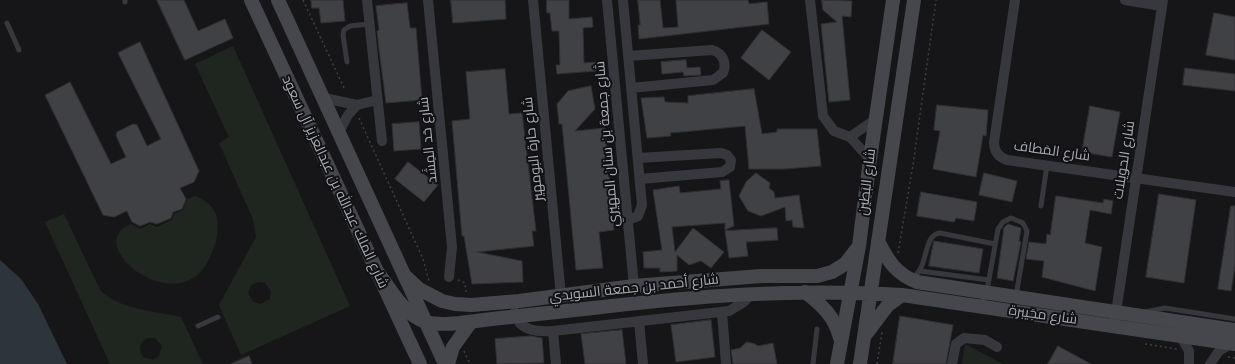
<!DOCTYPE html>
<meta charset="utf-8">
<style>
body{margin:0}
canvas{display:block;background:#161618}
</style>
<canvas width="1235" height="364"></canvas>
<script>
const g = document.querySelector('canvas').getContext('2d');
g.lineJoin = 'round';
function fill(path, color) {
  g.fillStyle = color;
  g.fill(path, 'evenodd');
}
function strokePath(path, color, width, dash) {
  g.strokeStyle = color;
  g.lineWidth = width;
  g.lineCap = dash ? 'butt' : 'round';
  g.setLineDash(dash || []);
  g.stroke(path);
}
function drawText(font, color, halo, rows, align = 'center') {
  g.font = font + ' Quicksand,Cairo,sans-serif';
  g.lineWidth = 4;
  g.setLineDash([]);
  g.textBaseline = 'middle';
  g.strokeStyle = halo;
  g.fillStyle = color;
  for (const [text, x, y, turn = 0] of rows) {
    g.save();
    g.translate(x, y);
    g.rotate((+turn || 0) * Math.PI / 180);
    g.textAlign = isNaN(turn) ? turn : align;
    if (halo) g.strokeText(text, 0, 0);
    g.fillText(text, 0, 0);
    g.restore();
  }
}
const green = new Path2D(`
 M233 46 350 306 241 355 219 305 256 237 253 219 219 143 229 137 195 64ZM258 282 265 283 271 291 270 299 261 304 253 302 248 293 251 285Z
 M195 196C206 200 215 207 217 219 219 233 216 244 210 257 181 325 79 244 131 224L141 229 150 224 157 227 172 220 174 214 183 210 187 199Z
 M64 214 100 290C120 310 154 311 181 317L203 364H110L45 222ZM148 338H155L162 346 159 356 153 360 143 357C138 349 139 342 148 338Z
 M965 344 1003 364H962Z`);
const water = new Path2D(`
 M0 260 21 279 38 304 67 364H0Z`);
const building = new Path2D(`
 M157 0H184L198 31 225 19 233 38 185 60Z
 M311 0H343L345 21 321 23 319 8H312Z
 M451 0H505L506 19 453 23Z
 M547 0H569V19L592 17 593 27 583 28 584 63 596 62V71L557 74 556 65H560L559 31H552L550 13H547Z
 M638 0H660L663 28 678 27 676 0H748L749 4 767 2 769 24 639 39 638 25H640Z
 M822 0 852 1 851 17 842 16 850 100 829 102 821 24 837 22 823 10Z
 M407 3 410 28H416L422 100 386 103 379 49 377 31 379 30 376 6Z
 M1214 13 1235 17V60L1206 55Z
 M762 30 791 52 769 80 741 58Z
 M140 42 199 171 194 182 180 188 186 199 182 209 173 212 171 218 157 224 150 222 140 226 132 222 127 211 114 217 103 215 45 95 70 82 111 164 126 157 116 136 117 132 133 124 137 125 147 146 161 139 118 53Z
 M686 60 687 68 700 67 701 75 684 76 683 72 662 74 661 62Z
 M1185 68 1235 74V91L1183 85Z
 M505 69 509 114 522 113 536 231H532L534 246 477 252 522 261 523 282 472 284 464 236H462L452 121 470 119 466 72Z
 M591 86 595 109 575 131 605 128 614 230 599 232 603 268 576 270 562 124H559L557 104 568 91Z
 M754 89 762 134 777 132V129H817L821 166 784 169H749L745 126 670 133 671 136 647 138 641 98 664 97 665 102 688 103V96Z
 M937 105 988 110 986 136 983 135 976 177 933 169 940 131 934 130Z
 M1090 106 1120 112 1112 157 1082 152Z
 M419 122 421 149 394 151 392 124Z
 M408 162 438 185 424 202 395 179Z
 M756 173 770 183 769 188 774 192 775 198 799 195 804 228 793 227 792 220 786 221 785 207 761 216 748 211 739 196 746 182Z
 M984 173 1017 181 1012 202 979 195Z
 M729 180 734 226 725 230V223L672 227 675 252 693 228 724 252 711 268 701 261 689 265 677 255V271L660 272V268H644L643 252 662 250 653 190 679 186 680 193 721 189 720 181Z
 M921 192 977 202 974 221 956 218 954 222 917 216Z
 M1159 194 1196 200 1184 283 1146 277Z
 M1056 196 1103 203 1104 199 1113 201 1111 214 1090 210 1085 243 1102 247 1095 291 1042 277 1044 261 1026 259 1029 242 1046 244 1047 234 1050 235Z
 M1231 206H1235V266L1231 291 1218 289Z
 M1008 224 1021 228 1019 241 1021 242 1013 281 997 278 1004 228Z
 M777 228 778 240 746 242 748 256 729 258 725 231Z
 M934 241 983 249 979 273 929 266Z
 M900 316 953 325 946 364H893Z
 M711 320 715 357 676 362 671 325Z
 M622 330 626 364H585L581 334Z
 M531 336 542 338 544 363 497 364 495 339Z
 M747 342 755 344 758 346 773 343 777 364H733L731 350 740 348Z
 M1058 346 1091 364H1048Z
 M249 356 252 364H231Z`);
const path = new Path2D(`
 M303 0 345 90
 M359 118 423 259 429 281
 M898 253 913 165 936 0
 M458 280 465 283 466 292
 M1145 344 1177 349
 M464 351 470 364
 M1228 357 1235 358
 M877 364 882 332`);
const lane = new Path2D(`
 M125 0V2
 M7 23 19 50
 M347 62 343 35 344 30 350 26 369 24
 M1041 206 1047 165
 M920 271 989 280
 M912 278C930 267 922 235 940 233L995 244
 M980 305 986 296 998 229 1003 222 1011 218 1023 223 1027 231 1016 296
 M1145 312 1165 308 1235 319
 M198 326 218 317
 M813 364 817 329`);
const street = new Path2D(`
 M367 0 382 141
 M428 0 452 247 449 277
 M533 0 561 296
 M607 0 634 286
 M623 0 642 205 638 216 628 220
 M810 0 823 116 834 131 850 137 870 159
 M1015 0 994 142C994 151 998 157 1007 160L1235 192
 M1125 0 1162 6
 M628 56 712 50C723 53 727 63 723 73L713 80 631 88
 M324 98 357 105 377 100
 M339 132 348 115 357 105
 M850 137 876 119
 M638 158 721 153 727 155 731 160 730 167 722 172 640 179
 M515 312C518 331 537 332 553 331L729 311 744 302 752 293
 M722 312 726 364
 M1115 319 1163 0
 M639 321 643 364
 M553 331 556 364
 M1180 335 1189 351V364
 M952 364 956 344 964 338 985 340 997 347
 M1210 364 1219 351 1232 343`);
const secondary = new Path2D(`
 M251 0 420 364
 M278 0 445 364
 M878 241C888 261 896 274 917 282L1235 330
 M377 271C390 289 404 315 426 322 436 325 449 324 460 323 504 317 549 313 593 308 697 296 797 288 902 295L1235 344
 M406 277 419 289 442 301 455 304 471 305 519 301 634 286 761 276H817L832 272 845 264 859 246
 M805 292C822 305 835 317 840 338
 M866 334 888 305 902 295
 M448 364 453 347 471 322
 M837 364 859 246 870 159 893 0
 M860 364 914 0`);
const streetNames = [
 ["شارع حَد المِشَد",428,140,-96],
 ["شارع جمعة بن سنان المهيري",607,144,-95],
 ["شارع حارة البومهير",533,149,-96],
 ["شارع المَطاف",1052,151,8],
 ["شارع الحويلات",1124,160,-81],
 ["شارع الملك عبدالله بن عبدالعزيز آل سعود",335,182,65],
 ["شارع البَطِين",867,182,-83],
 ["شارع أحمد بن جمعة السويدي",634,288,-6],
 ["شارع مجَيبرة",1043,315,8]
];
fill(green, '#1e261f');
fill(water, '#2c353c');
fill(building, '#404145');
strokePath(building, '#303034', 1);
strokePath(path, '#3d3f44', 1.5, [2, 3]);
strokePath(lane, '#37383d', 5);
strokePath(street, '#37383d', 10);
strokePath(secondary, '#45474d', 14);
drawText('14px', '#a8adb8', '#111113', streetNames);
</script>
